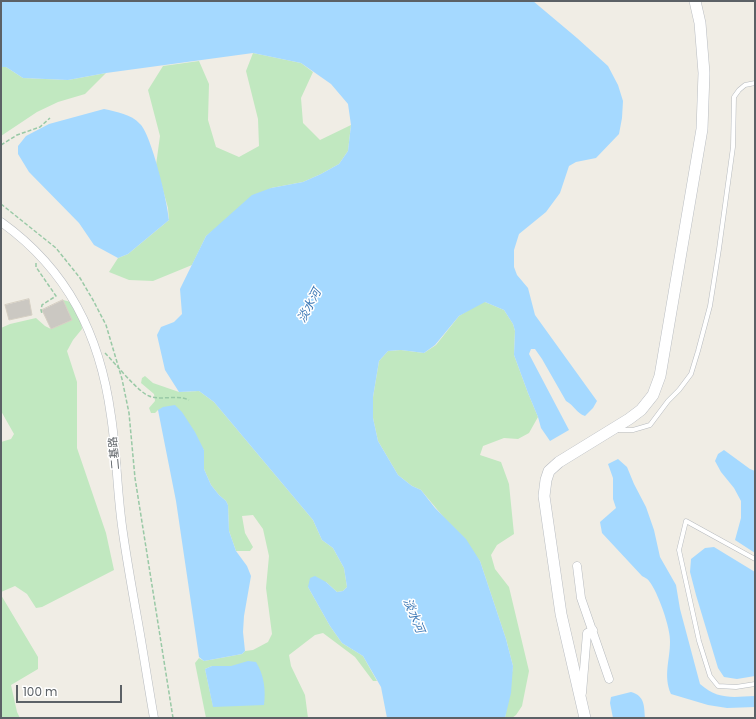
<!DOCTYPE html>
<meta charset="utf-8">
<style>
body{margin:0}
#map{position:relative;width:756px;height:719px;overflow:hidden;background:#f0ede5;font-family:Poppins,sans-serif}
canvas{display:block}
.frame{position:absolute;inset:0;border:2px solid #5c6166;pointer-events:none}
.scale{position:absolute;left:16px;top:685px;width:106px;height:18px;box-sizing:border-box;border:2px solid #5c6166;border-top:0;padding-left:5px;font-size:12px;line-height:14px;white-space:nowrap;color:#5c6166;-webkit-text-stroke:3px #fff;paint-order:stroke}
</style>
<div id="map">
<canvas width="756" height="719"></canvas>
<div class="frame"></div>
<div class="scale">100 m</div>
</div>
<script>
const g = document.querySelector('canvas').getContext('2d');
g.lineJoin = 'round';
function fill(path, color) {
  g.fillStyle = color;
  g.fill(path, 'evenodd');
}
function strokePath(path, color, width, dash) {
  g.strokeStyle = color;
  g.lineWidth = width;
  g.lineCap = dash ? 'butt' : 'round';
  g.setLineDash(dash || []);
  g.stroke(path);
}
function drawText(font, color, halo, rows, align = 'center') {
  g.font = font + ' Poppins,"Noto Sans SC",sans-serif';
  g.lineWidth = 3;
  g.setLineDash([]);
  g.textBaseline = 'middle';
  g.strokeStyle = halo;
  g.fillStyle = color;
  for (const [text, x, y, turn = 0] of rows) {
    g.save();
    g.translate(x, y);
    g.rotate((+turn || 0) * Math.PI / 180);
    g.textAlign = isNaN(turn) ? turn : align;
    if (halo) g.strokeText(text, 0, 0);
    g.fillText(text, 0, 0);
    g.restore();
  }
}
const green = new Path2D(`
 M253 53 301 63 313 72 301 98 303 123 320 140 351 125 348 151 339 164 321 174 303 182 271 188 206 236 192 265 153 281 129 280 109 272 118 258 128 254 169 220 168 208 156 165 160 136 148 90 163 66 199 61 209 84 208 120 216 147 239 157 259 146 258 119 246 71Z
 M1 67H6L23 78 68 80 106 73 85 94 58 102 37 112 1 136Z
 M63 300 71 302 81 320 82 329 73 340 67 351 77 382V448L106 533 114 570 42 607 36 608 27 594 15 586 1 592V442L11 439 14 434 1 411V328L10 324 36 318 45 326 51 329 72 320Z
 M481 302H485L504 310 513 324 515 331 514 355 528 393 538 417 529 433 518 439 504 438 483 446 480 455 501 462 509 484 514 534 497 545 491 555 495 569 509 587 529 671 522 706 516 715 512 718H505L513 666 506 639 480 561 421 490 412 486 398 475 378 441 373 418V397L379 361 388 351 401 350 424 353 436 345 459 316Z
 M145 376 153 383 179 392 199 391 214 402 313 520 322 540 333 548 344 568 347 587 343 591 337 592 326 582 308 587 330 626 342 643 363 656 377 681H373L355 657 323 633 315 635 289 655 291 666 305 695 308 718H206L195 663 199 658 204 661 242 654 245 651 253 650 268 642 272 634 266 588 269 556 263 529 253 515 242 516 245 533 253 547 250 551H236L229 531 228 505 226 501 219 495 211 485 204 469V450L158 410 155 413H151L149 408 155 401 154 394 141 383 142 378ZM212 666H231L213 706 205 669Z
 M1 595 38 657V669L11 685 17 712 20 718H1Z`);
const water = new Path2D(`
 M1 1H533L577 38 608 66 618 85 623 101 622 118 619 134 596 158 576 162 569 166 560 193 546 212 519 234 514 250V267L517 275 528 288 535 315 597 401 593 408 585 416C576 413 575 406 566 401L542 359 535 349H531L529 354 569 430 550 441 541 428 538 417 528 393 514 355 515 331 513 324 504 310 485 302 459 316 435 345 424 353 401 350 388 351 379 361 373 397V418L378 441 398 475 412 486 421 490 435 508 466 539 480 561 506 639 513 666 511 693 505 718H387L381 687 363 656 342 643 330 626 308 587 310 578 315 576 326 582 337 592 343 591 347 587 344 568 333 548 322 540 313 520 214 402 199 391 179 392 165 370 157 335 161 327 174 322 182 314 180 289 206 236 252 195 271 188 303 182 321 174 339 164 348 151 351 125 348 104 331 84 301 63 253 53 106 73 68 80 23 78 6 67H1Z
 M104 109C117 112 131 114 140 124 151 134 168 203 169 220L128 254 118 258 94 245 79 223 29 172 18 154V146L26 136 49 124Z
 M175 405 182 412 195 432 204 450V469L211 485 219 495 226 501 228 505 229 531 236 551 247 566 251 576 244 616 243 632 245 651 242 654 204 661 199 657 176 501 158 410 163 407Z
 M724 450 750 469 755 471V553L735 540 741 518V501L734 488 721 472 715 461 718 454Z
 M618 459 627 467 634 484 646 507 654 530 660 557 676 585 680 609 700 684C718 700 732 697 755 696V707L727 708 708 705 671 694C663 676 670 660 670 642 671 629 658 592 649 581 648 579 644 577 642 576L602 533 600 522 616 508 613 499V478L608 464Z
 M714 547 755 572V676L737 679 724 677 718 668 696 595 690 572 691 559 705 548Z
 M248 661 256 662C264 675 266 690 264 705L213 707 205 669 212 666H231Z
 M631 692C645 696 644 706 645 718H613L610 703 611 697Z`);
const building = new Path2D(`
 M29 299 32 315 9 320 5 305Z
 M63 300 72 320 51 329 42 310Z`);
const path = new Path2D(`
 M1 145 17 135 40 127 50 118
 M1 204 56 248 80 278 93 300 106 325 122 379 129 413 135 478 173 718
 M36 263V267L56 296 42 305 41 310 42 314
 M105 353C115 363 138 392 149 396 162 401 176 394 189 400`);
const lane = new Path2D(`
 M618 430H633L650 425 668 401 679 390 691 374 698 351 710 306 719 249 733 147 734 97 739 90 745 85 755 83
 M755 559 686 521 679 550 699 641 710 676 718 686 736 687 755 684`);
const street = new Path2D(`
 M1 222C68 270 100 335 111 416 117 455 117 494 123 533 127 561 132 589 137 617 143 650 148 684 154 718
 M577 566 581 598 609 679
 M582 693 587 633 593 630`);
const secondary = new Path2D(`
 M585 718 561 614 544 496 546 480 549 471 559 462 629 419 641 410 653 395 660 376 702 129 704 73 700 23 695 1`);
const streetNames = [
 ["二基路",115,453,-95]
];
const waterNames = [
 ["淡水河",310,306,-62],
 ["淡水河",413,616,67]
];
fill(green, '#c1e8c0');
fill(water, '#a5d9ff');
fill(building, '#cbc8c2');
strokePath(building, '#d5cfc3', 1);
strokePath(lane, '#b7bbbf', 5);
strokePath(street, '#b7bbbf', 9);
strokePath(secondary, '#b8bcc1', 12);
strokePath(path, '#99c9a6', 1.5, [4, 2]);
strokePath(lane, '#fff', 4);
strokePath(street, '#fff', 8);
strokePath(secondary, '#fff', 11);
drawText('11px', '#5c6166', '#fff', streetNames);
drawText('italic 12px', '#3d79b6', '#fff', waterNames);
</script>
